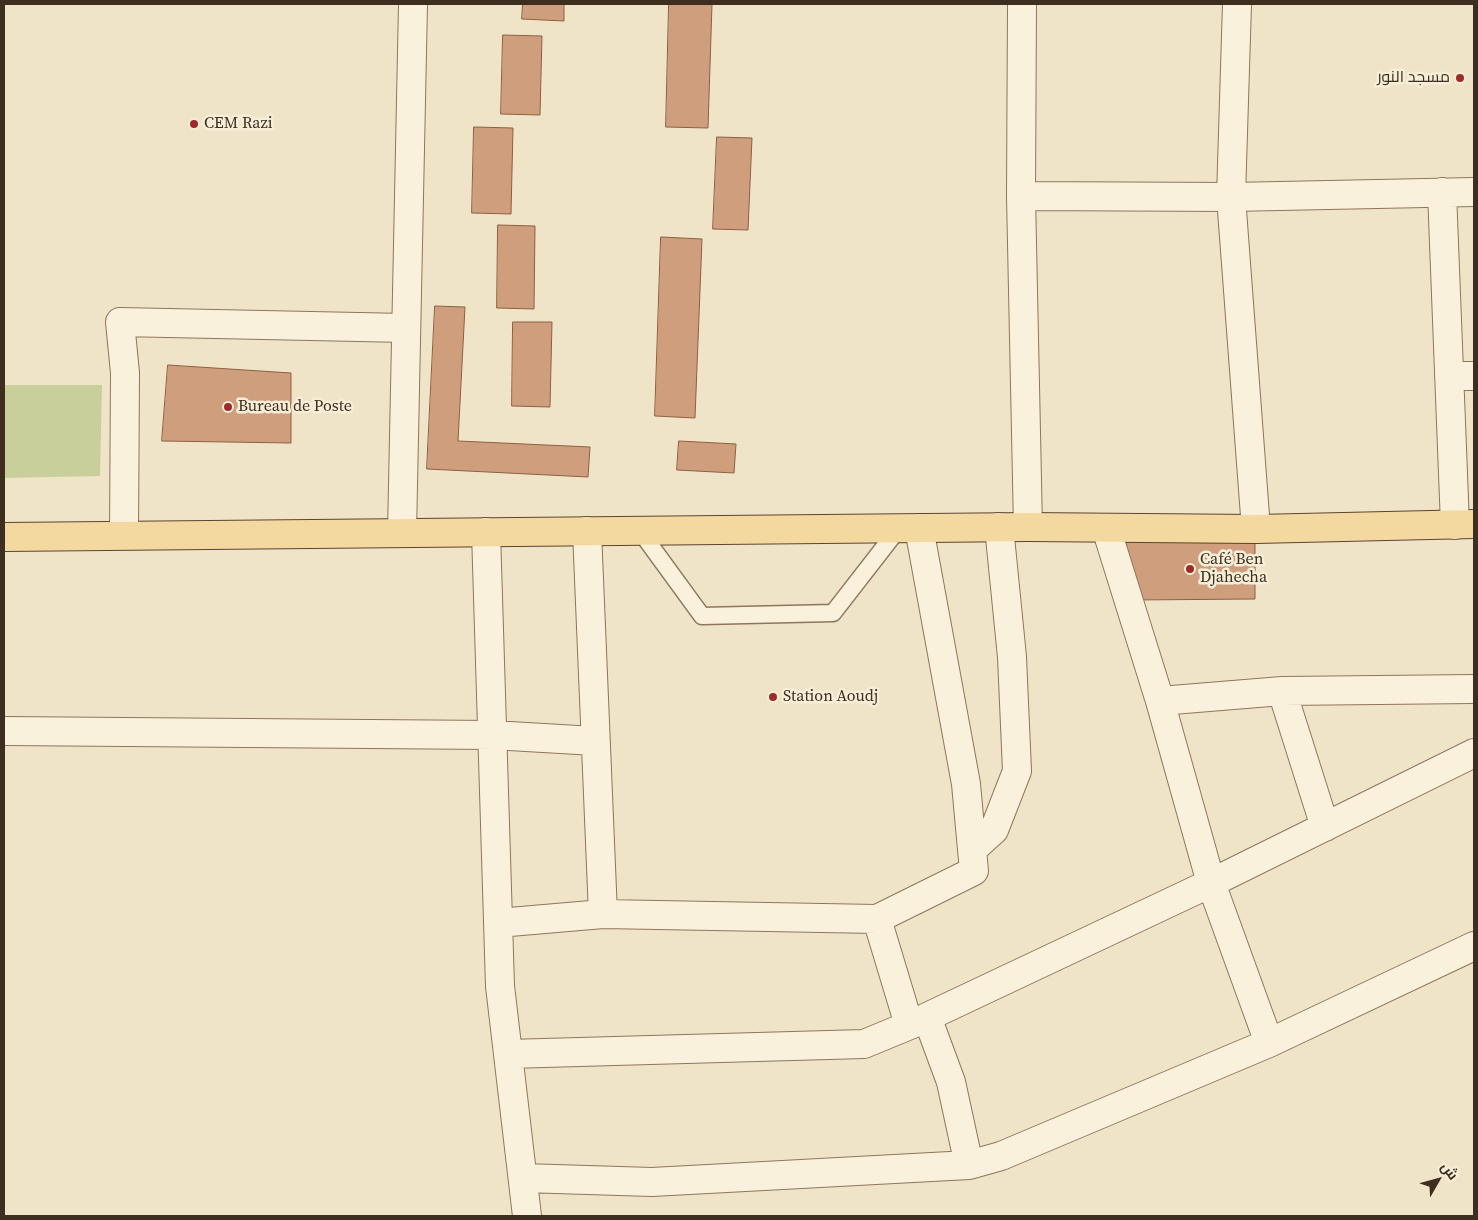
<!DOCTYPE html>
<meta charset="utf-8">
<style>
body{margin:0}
#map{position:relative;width:1478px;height:1220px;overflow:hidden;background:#f0e4c8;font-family:"Source Serif 4",Cairo,serif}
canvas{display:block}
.frame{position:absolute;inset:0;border:5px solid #3d2e20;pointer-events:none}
.north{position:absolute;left:1413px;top:1155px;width:50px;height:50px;-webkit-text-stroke:4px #f7eed8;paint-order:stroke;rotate:52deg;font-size:14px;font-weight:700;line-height:20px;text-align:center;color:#3d2e20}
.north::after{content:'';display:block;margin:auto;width:18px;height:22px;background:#3d2e20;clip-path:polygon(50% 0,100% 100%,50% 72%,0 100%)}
</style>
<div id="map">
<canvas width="1478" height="1220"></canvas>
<div class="frame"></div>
<div class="north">ش</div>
</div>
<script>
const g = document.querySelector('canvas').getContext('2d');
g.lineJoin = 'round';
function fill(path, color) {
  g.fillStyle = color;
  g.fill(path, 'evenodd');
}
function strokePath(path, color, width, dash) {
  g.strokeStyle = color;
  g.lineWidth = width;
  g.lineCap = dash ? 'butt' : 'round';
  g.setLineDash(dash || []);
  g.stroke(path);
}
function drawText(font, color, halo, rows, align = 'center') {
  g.font = font + ' "Source Serif 4",Cairo,serif';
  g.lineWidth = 5;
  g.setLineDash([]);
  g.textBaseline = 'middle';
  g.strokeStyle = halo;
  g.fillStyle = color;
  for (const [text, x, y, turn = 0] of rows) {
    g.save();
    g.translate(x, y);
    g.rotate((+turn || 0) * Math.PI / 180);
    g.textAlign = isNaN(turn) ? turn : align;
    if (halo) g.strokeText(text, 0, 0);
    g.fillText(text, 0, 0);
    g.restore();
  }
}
const green = new Path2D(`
 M4 385H102L100 476 4 478Z`);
const building = new Path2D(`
 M523 4H564V21L522 19Z
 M669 4H712L708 128 666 127Z
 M503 35 542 36 540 115 501 114Z
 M474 127 513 128 511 214 472 213Z
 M717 137 752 138 748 230 713 229Z
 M498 225 535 226 534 309 497 308Z
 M661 237 702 239 695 418 655 416Z
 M435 306 465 307 458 441 590 447 588 477 427 469Z
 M513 322H552L550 407 512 406Z
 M168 365 291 373V443L162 441Z
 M679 441 736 444 734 473 677 470Z
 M1115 536 1255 538V599L1133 600Z`);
const service = new Path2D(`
 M640 531 702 616 833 613 899 528`);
const minor = new Path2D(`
 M1022 4 1021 196 1028 527
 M1237 4 1231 197 1256 529
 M1442 192 1455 525
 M1021 196 1231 197 1474 192
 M1449 376H1474
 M1106 528 1160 701
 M587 531 603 914
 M486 532 500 986 527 1216
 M402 533 413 4
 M124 535 125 373 120 322 406 328
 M4 731 492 735 595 741
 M1474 753 1211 883 1269 1043 1474 946
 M1325 827 1282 691 1474 689
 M972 850 994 830 1017 771 1012 657 999 527
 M877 919 974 871 966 784 919 528
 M498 923 603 914 877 919 909 1025
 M1269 1043 1001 1156 969 1165 951 1082 927 1017 1211 883 1160 701 1282 691
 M508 1054 864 1044 927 1018
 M523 1178 652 1182 969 1165`);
const primary = new Path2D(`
 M4 537 1028 527 1256 529 1474 524`);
const markers = [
 [1460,78,5,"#9e2a2b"],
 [194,124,5,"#9e2a2b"],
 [228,407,5,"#9e2a2b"],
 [1190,569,5,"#9e2a2b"],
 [773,697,5,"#9e2a2b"]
];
const poiNames = [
 ["مسجد النور",1450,78,"right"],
 ["CEM Razi",204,124],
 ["Bureau de Poste",238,407],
 ["Café Ben",1200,560],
 ["Djahecha",1200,578],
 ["Station Aoudj",783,697]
];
fill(green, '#c9cf9b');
fill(building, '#cf9f7d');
strokePath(building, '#8d5f41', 1);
strokePath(service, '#8d765c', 19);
strokePath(minor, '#8d765c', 30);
strokePath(primary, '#5b4430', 30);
strokePath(service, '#faf1dc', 16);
strokePath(minor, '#faf1dc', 28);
strokePath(primary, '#f3d9a0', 28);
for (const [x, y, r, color] of markers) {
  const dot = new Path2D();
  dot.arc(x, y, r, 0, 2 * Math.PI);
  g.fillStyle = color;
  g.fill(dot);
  strokePath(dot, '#f7eed8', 2);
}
drawText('16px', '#3d2e20', '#f7eed8', poiNames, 'left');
</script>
